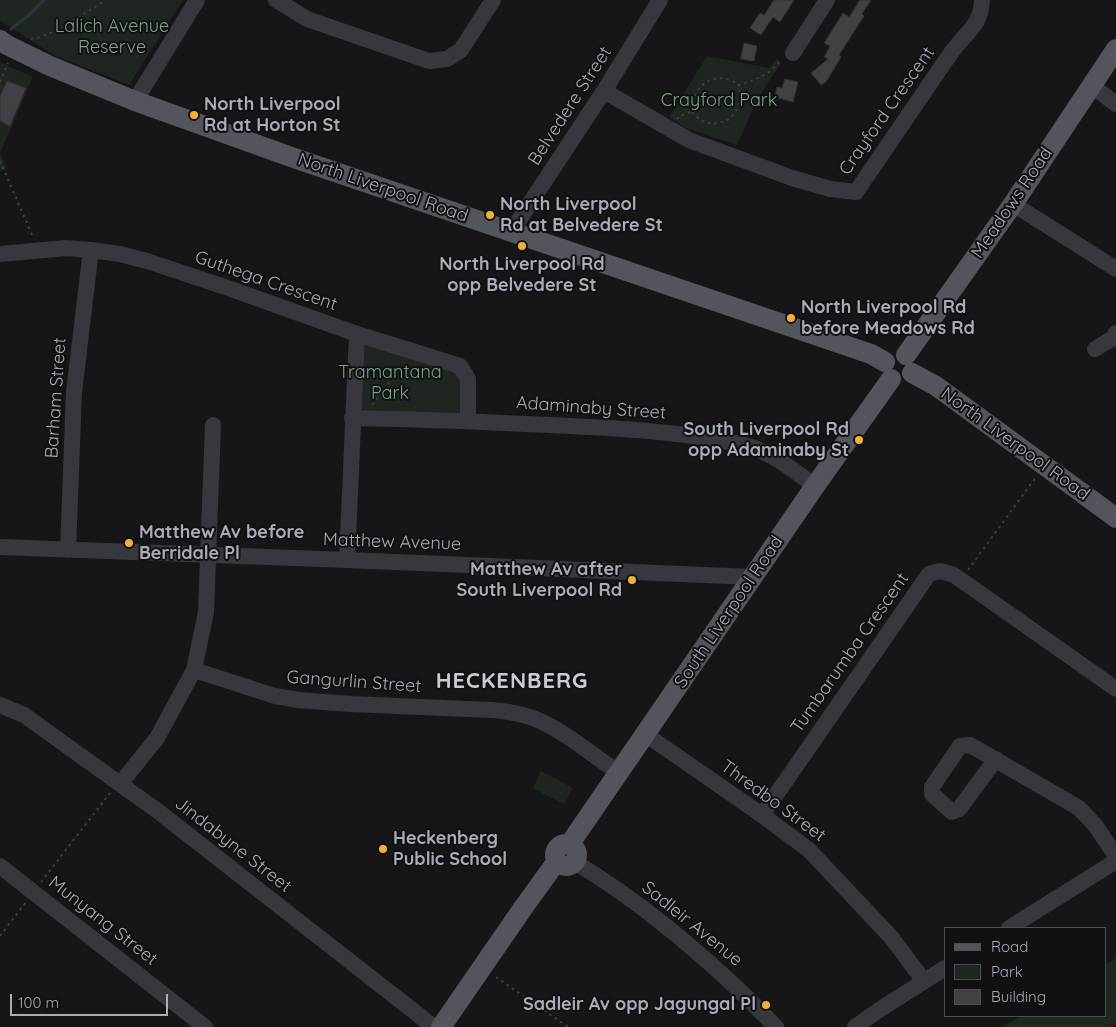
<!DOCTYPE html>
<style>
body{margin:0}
#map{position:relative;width:1116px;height:1027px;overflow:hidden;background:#161618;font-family:Quicksand,sans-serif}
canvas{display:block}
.legend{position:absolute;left:944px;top:927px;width:162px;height:90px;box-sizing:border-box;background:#111113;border:1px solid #4d4f55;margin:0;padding:6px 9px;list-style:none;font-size:15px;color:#a8adb8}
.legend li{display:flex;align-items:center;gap:10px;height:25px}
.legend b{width:25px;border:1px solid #4d4f55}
.scale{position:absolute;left:10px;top:994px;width:158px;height:22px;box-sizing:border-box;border:2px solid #a8adb8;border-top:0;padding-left:6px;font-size:15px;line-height:18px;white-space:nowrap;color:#a8adb8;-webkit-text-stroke:4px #111113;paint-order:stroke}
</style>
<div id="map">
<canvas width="1116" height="1027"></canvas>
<ul class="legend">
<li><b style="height:6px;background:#53555c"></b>Road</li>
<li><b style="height:14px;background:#1e261f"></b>Park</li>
<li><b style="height:14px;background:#404145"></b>Building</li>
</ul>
<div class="scale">100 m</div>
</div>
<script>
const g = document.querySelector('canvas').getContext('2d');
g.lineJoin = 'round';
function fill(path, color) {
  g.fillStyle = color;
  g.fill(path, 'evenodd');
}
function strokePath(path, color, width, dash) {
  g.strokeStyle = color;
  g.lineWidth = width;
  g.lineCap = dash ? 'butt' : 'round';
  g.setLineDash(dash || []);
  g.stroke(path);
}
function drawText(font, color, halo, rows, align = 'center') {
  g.font = font + ' Quicksand,sans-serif';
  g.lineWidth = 4;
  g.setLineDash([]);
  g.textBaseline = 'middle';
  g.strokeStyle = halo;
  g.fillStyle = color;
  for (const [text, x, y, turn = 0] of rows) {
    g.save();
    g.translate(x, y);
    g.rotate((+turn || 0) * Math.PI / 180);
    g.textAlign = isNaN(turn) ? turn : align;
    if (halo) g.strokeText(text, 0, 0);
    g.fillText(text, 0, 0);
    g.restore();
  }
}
const green = new Path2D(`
 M0 0H183L129 85 54 55 2 22 0 20Z
 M707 56 769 68 777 59 781 63 758 98 737 145 686 128 669 117Z
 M0 62 33 77 0 153 7 168 0 171Z
 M370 344 456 373 460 376 461 409 459 413 361 410V348L365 345Z
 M541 771 573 788 564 804 533 788Z
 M1116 958V1025L1111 1027H1002L1021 1016H1105V965Z`);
const stream = new Path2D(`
 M11 29 29 15 44 0`);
const building = new Path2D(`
 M774 0H794L780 22 773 17 761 35 750 28 760 13 764 15Z
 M860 0H871L862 14 864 16 839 55 841 57 826 82 821 85 811 73 828 59 824 57 830 46 824 43 843 13 849 17Z
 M744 43 757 46 754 61 741 59Z
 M785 79 798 82 793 102 775 97 777 87 782 88Z
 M7 81 26 88 10 126 0 121V97Z`);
const path = new Path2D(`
 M31 39 37 38 58 30 106 0
 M0 82 8 63
 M692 112C705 126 713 126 730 119 740 105 741 102 739 85
 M677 119 680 116 691 112C692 85 716 68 739 85 750 81 762 78 770 71 775 68 777 63 782 60
 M0 161 33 237
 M372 405 404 363
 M968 570 1036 477
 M41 882 110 793
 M0 936 26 902
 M496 977 568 1027`);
const minor = new Path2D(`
 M276 0 307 19 429 61 447 59 461 50 493 0
 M793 53 827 0
 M1092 86 1116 104
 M604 91 689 140 792 178 830 189 856 192 944 63C948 57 953 50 958 44 971 29 981 22 982 0
 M135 101 197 0
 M1013 204 1116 269
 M511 232 604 91 660 0
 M0 254 66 248 91 250 120 254 147 261 228 288 357 334 460 366 468 379V421
 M1095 349 1113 338 1116 333
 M352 418C431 419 510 423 588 427 631 429 674 432 717 440 730 442 745 444 757 449 779 458 797 473 815 486
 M0 547 347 560 752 577
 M68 550 74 392 91 250
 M347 560 357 334
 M194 670 275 696 298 700 351 704 491 710C505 711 519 713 533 718 564 730 590 754 618 772
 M0 705 24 715 159 812 434 1027
 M645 734 762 815 809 850 891 937 924 981
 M996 759 959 809 952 812 932 794V787L960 746 970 745 1079 808 1095 825 1116 856
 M120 784 157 738 194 670 206 612 213 425
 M762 815 929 574 940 571 954 575 1116 689
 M574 862C599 876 621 892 644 909 691 945 735 984 776 1027
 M0 866 205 1027
 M1009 928 1116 861
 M855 1027 879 1010 945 968`);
const major = new Path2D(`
 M0 40 7 45 50 66 135 101 294 158 871 354 885 362
 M906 355 1013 204 1116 49
 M912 373 936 386 1116 518
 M555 855a11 11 0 1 1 22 0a11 11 0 1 1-22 0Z
 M569 845 815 486 891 379
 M441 1027 523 908 557 861`);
const markers = [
 [194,115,5,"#f2b134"],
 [490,215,5,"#f2b134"],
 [522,246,5,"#f2b134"],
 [791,318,5,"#f2b134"],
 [859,440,5,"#f2b134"],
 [129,543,5,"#f2b134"],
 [632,580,5,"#f2b134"],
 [383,849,5,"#f2b134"],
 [766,1005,5,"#f2b134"]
];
const parkNames = [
 ["Lalich Avenue",112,27],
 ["Reserve",112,48],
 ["Crayford Park",719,101],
 ["Tramantana",390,373],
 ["Park",390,394]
];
const poiNames = [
 ["North Liverpool",204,105],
 ["Rd at Horton St",204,126],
 ["North Liverpool",500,205],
 ["Rd at Belvedere St",500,226],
 ["North Liverpool Rd",522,265,"center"],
 ["opp Belvedere St",522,286,"center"],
 ["North Liverpool Rd",801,308],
 ["before Meadows Rd",801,329],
 ["South Liverpool Rd",849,430,"right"],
 ["opp Adaminaby St",849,451,"right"],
 ["Matthew Av before",139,533],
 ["Berridale Pl",139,554],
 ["Matthew Av after",622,570,"right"],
 ["South Liverpool Rd",622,591,"right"],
 ["Heckenberg",393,839],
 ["Public School",393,860],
 ["Sadleir Av opp Jagungal Pl",756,1005,"right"]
];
const streetNames = [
 ["Belvedere Street",570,106,-57],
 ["Crayford Crescent",887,111,-55],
 ["North Liverpool Road",383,188,19],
 ["Meadows Road",1012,203,-56],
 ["Guthega Crescent",266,281,19],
 ["Barham Street",56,398,-86],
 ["Adaminaby Street",591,408,4],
 ["North Liverpool Road",1015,444,36],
 ["Matthew Avenue",392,542,2],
 ["South Liverpool Road",729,612,-56],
 ["Tumbarumba Crescent",850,653,-55],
 ["Gangurlin Street",354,682,4],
 ["Thredbo Street",773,801,36],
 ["Jindabyne Street",233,845,38],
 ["Munyang Street",103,921,38],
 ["Sadleir Avenue",692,924,39]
];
const districtNames = [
 ["HECKENBERG",512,681]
];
fill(green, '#1e261f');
strokePath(stream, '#2c353c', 3);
fill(building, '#404145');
strokePath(building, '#303034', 1);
strokePath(path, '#3d3f44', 2, [2.5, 4]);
strokePath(minor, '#37383d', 16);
strokePath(major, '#53555c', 20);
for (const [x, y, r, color] of markers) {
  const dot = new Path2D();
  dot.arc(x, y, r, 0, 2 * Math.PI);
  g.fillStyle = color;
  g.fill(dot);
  strokePath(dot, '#111113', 2);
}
drawText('18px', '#7fa381', '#111113', parkNames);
drawText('bold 18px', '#a8adb8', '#111113', poiNames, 'left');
drawText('18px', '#a8adb8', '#111113', streetNames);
g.letterSpacing = '1px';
drawText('bold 22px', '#c9ccd4', '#111113', districtNames);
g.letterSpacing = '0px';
</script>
